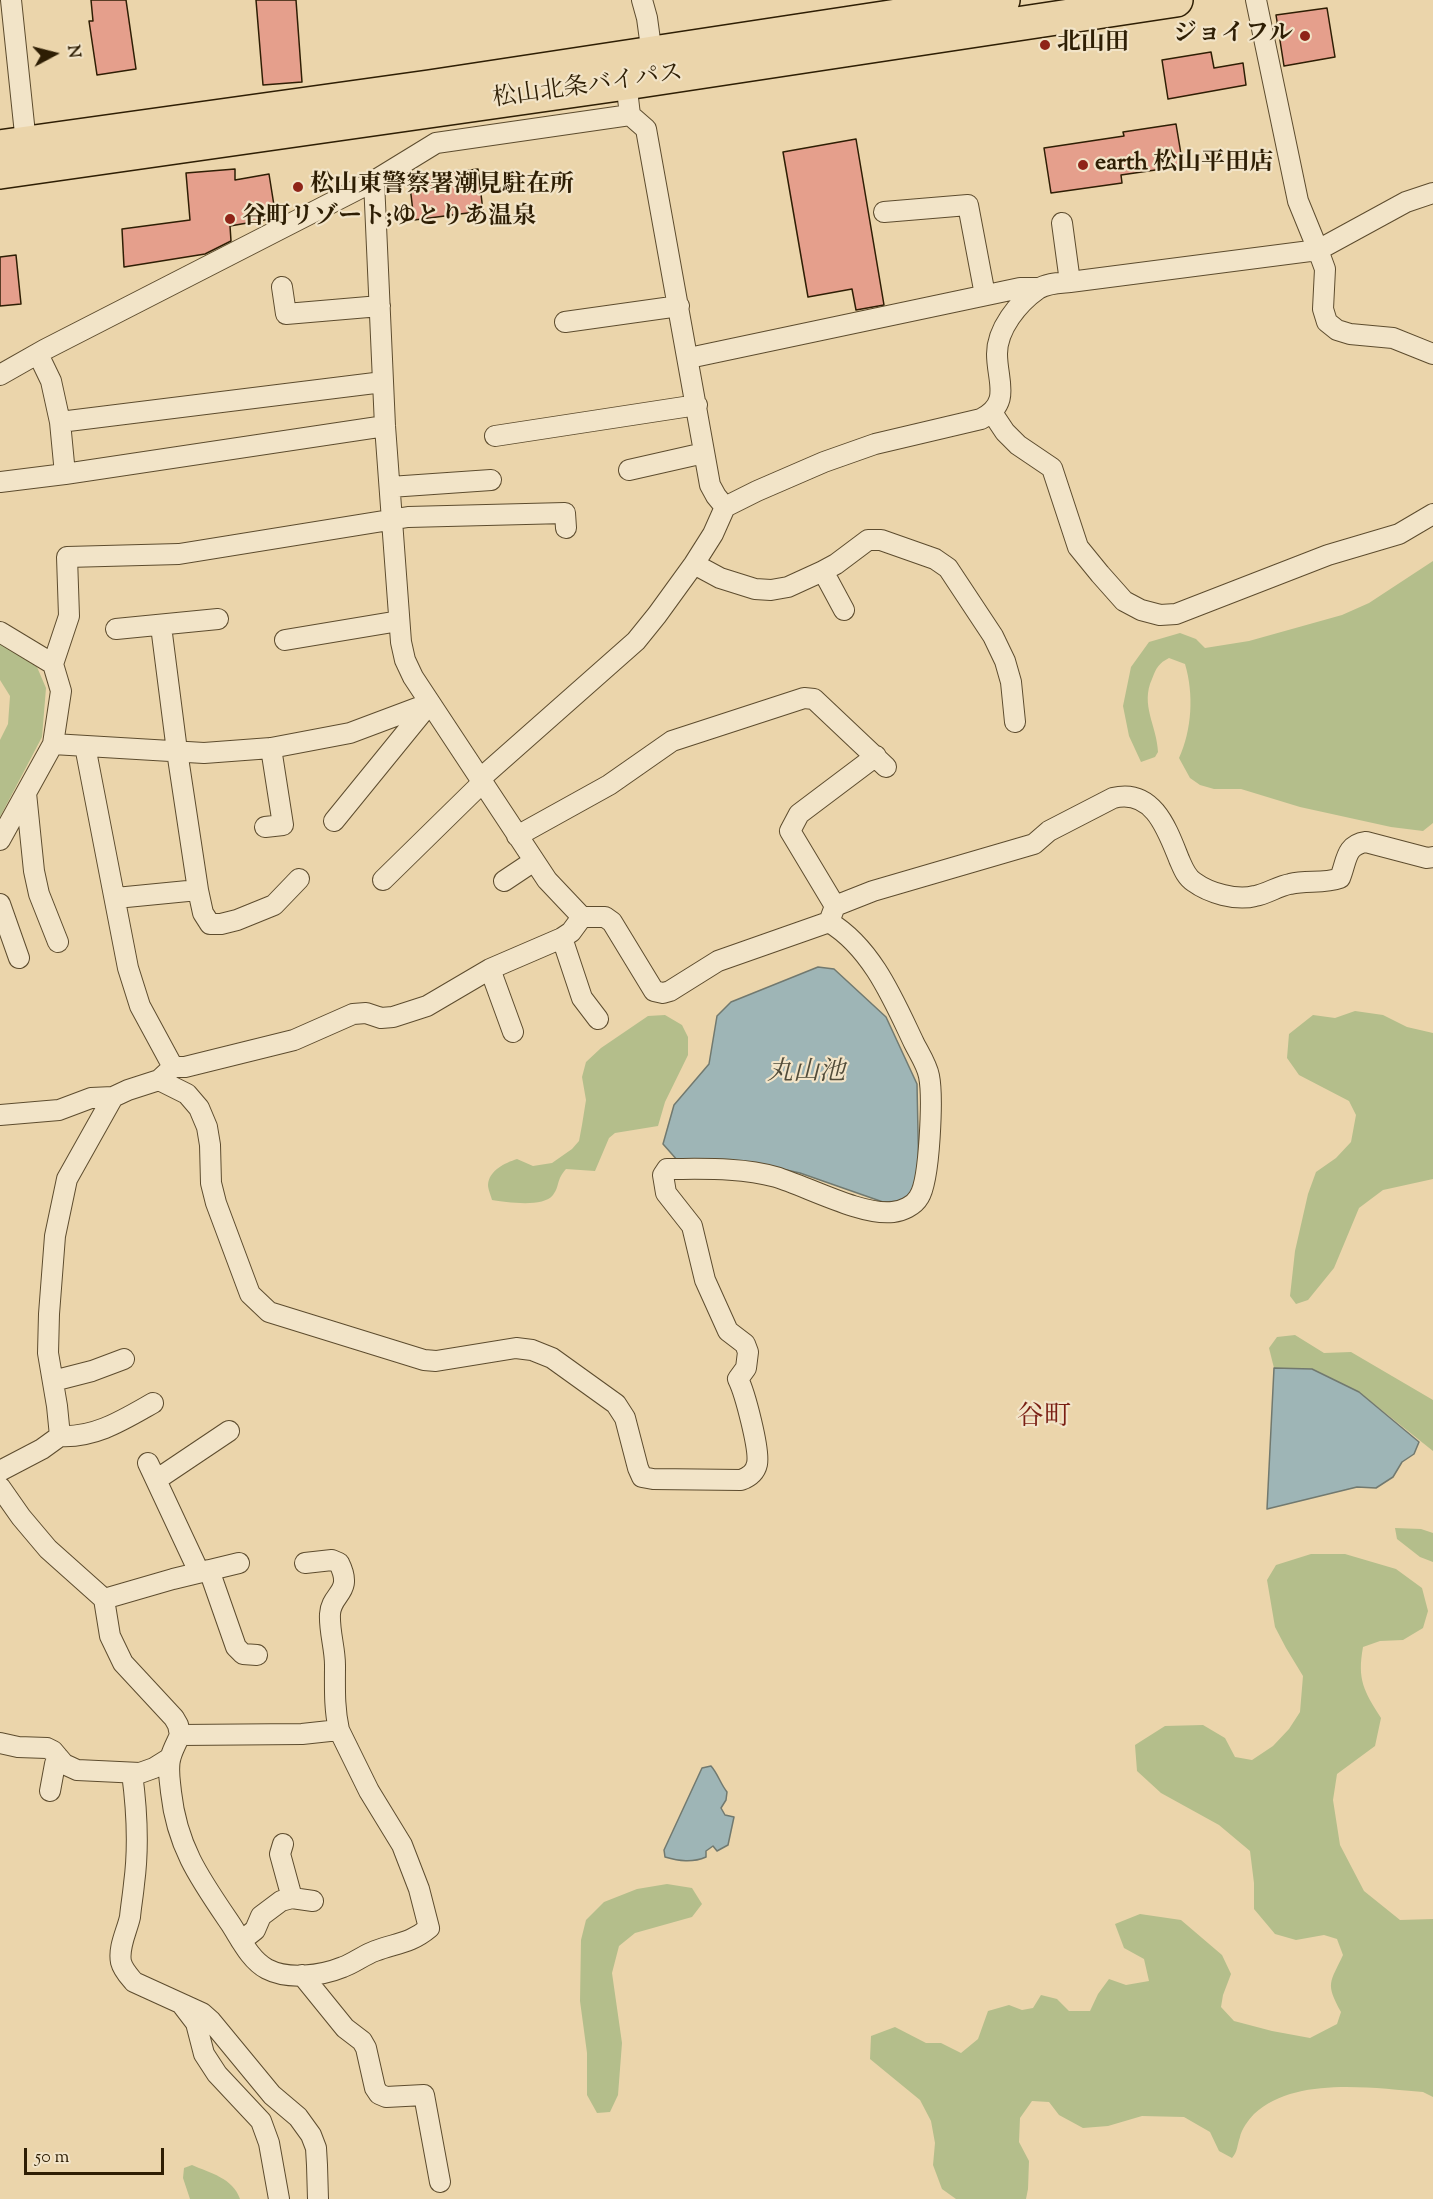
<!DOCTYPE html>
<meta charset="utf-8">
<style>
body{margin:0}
#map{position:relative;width:1433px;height:2199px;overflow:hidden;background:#ebd5ab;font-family:"Sorts Mill Goudy",serif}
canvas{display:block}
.north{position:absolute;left:24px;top:24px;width:60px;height:60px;-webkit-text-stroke:4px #f2e4c8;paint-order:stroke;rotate:83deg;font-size:16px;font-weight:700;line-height:24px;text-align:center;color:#2e1e04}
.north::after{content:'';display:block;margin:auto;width:21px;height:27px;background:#2e1e04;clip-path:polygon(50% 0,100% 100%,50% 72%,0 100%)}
.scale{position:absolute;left:24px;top:2148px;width:140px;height:27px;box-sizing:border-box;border:3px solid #2e1e04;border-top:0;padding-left:8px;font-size:18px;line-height:21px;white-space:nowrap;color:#2e1e04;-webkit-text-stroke:4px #f2e4c8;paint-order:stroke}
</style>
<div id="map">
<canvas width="1433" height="2199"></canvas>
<div class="north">N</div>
<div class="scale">50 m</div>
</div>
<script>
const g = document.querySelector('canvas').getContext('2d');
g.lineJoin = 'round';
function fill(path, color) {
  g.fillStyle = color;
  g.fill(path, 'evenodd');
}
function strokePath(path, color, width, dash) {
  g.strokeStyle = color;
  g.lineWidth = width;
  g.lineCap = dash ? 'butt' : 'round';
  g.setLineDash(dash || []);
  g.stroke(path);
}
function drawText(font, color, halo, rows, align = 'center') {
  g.font = font + ' "Sorts Mill Goudy","Noto Serif JP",serif';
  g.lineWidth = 4.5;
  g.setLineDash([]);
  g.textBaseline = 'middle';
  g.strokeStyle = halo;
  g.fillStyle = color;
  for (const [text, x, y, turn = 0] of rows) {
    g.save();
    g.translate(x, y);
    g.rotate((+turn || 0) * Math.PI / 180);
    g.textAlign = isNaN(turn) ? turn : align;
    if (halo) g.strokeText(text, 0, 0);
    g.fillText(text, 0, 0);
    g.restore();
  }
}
const green = new Path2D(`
 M1433 561V823L1423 831 1391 827 1300 807 1241 789H1214L1200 785 1190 778 1179 758C1192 730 1194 694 1185 664L1169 658C1159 663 1156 668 1152 679 1140 705 1157 726 1158 752L1155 757 1141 762 1129 736 1123 706 1131 667 1149 642 1180 633 1196 639 1205 648 1249 641 1342 615 1369 603Z
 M0 642 37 667 46 688 42 737 0 817V740L8 724 10 696 0 680Z
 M1355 1011 1383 1015 1407 1027 1433 1033V1179L1383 1190 1359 1208 1334 1268 1308 1300 1296 1304 1290 1296 1295 1251 1308 1194 1316 1172 1336 1158 1351 1142 1356 1115 1349 1101 1299 1075 1287 1058 1289 1034 1313 1015 1335 1018Z
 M665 1015 682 1025 688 1037V1055L665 1102 658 1126 615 1133 609 1138 595 1171 566 1169C556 1180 560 1186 553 1195 543 1208 506 1202 492 1200 491 1196 488 1189 488 1185 489 1170 505 1163 517 1159L533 1166 552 1163 572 1149 579 1141 582 1125 586 1100 582 1077 586 1062 601 1048 648 1016Z
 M1295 1335 1324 1353 1351 1352 1433 1400V1451L1359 1392 1312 1369 1274 1368 1269 1348 1277 1337Z
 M1395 1528 1421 1529 1433 1533V1562L1420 1557 1397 1539Z
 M1311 1554H1345L1396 1569 1422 1588 1428 1611 1423 1628 1403 1640 1380 1641 1363 1647C1357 1680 1364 1691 1381 1718L1375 1746 1337 1774 1333 1800 1340 1845 1364 1891 1400 1920 1433 1919V2097L1423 2092C1372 2088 1295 2076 1254 2114 1249 2119 1241 2130 1240 2137 1237 2145 1238 2151 1232 2158L1219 2151 1210 2132 1184 2117 1142 2116 1108 2126 1083 2128 1059 2115 1049 2102 1032 2101 1020 2118 1019 2142 1029 2161 1028 2189 1026 2199H956L942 2189 933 2165 935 2143 931 2121 920 2100 870 2059 871 2036 895 2027 926 2043H941L961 2053 978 2039 988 2011 1009 2005 1022 2010 1033 2008 1041 1995 1057 1999 1069 2011H1090L1098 1994 1109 1979 1126 1985 1149 1981 1144 1959 1124 1948 1115 1924 1140 1914 1181 1920 1222 1955 1231 1974 1223 1995 1221 2007 1234 2021 1272 2031 1310 2038 1337 2024 1341 2012C1325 1983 1330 1983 1343 1955L1337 1939 1324 1935 1296 1940 1275 1934 1254 1909V1883L1250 1851 1219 1825 1161 1793 1137 1771 1135 1745 1165 1726 1203 1725 1225 1738 1235 1757 1252 1760 1273 1746 1289 1729 1300 1712 1303 1676 1286 1648 1275 1627 1267 1580 1276 1565Z
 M667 1884 692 1888 702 1904 692 1917 635 1933 619 1946 612 1973 622 2043 618 2095 610 2112 597 2113 587 2095V2053L580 2001 581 1940 586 1920 604 1902 637 1889Z
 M192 2165C210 2173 233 2178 240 2199H190L183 2178 184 2168Z`);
const water = new Path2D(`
 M818 967 834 969 886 1017 917 1084 919 1180 905 1201 883 1202 800 1173 750 1162 678 1161 663 1144 674 1105 709 1064 717 1016 731 1002Z
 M1274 1368 1312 1369 1359 1392 1419 1442 1414 1454 1402 1462 1393 1477 1376 1488 1357 1487 1267 1509Z
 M711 1766C718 1774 720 1783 727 1792L726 1800 721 1808 725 1815 734 1817 728 1845 717 1851 713 1846 706 1851V1857C692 1863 679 1861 665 1857L664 1850 702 1768Z`);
const building = new Path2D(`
 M91 0H126L136 69 97 75 89 21H93Z
 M256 0H296L302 82 263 85Z
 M1327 8 1335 57 1284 66 1276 15Z
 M1211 52 1214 68 1243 63 1246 85 1168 99 1162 60Z
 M1176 124 1183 166 1121 175 1122 183 1051 193 1044 148 1124 136 1123 132Z
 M856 139 884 305 856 310 852 289 808 297 783 152Z
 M235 169V180L269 174 276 218 230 226 231 241 205 254 124 267 122 229 190 220 186 173Z
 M478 169 483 211 414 220 409 178Z
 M16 255 21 304 0 306V257Z`);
const minor = new Path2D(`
 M11 0 27 153
 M642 0 647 18 653 62
 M1256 0 1298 201 1318 250 1406 202 1433 193
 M630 115 646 129 710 485 716 496 725 507
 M374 181 385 426 401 642 405 660 413 677 547 880 582 917H605L612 922 654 991 663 993 670 991 718 961 829 922 835 906 873 891 1034 844 1049 831 1113 798C1153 788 1167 829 1179 859 1183 868 1186 877 1194 882 1209 893 1236 901 1255 896 1267 894 1278 886 1290 884 1307 880 1324 884 1340 878 1347 861 1345 845 1366 842L1427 858 1433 857
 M884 212 968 205 985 295
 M1062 223 1070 282
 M282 287 286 314 380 306
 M565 322 679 306
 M38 354 51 381 60 422 65 474
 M689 358 1020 288H1039
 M0 375 44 350 374 181 436 143 630 115 625 73
 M993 414 1005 432 1018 445 1052 468 1078 547 1100 574 1124 601 1141 610 1160 615 1176 614 1328 555 1399 534 1433 514
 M60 422 383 382
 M495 436 697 405
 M629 470 704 453
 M0 482 65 474 385 426
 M390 487 491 480
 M694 564 720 578 755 589 771 590 788 587 823 571 836 564 868 540H881L935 559 948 568 993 636 1005 661 1011 682 1015 722
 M823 571 844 610
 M116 629 218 619
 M0 632 53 664 61 691 53 744 204 753 271 748 350 733 430 703
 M285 640 399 621
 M53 664 69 616 67 557 179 554 408 517 565 513 566 528
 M85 746 128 968 140 1006 173 1067
 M481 778 636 641 657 615 694 564 713 534 725 507 757 491 824 462 875 444 981 419C1012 403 997 381 997 354 997 329 1018 303 1038 289 1047 283 1060 283 1070 282L1318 250 1325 269 1323 309 1327 322 1337 330 1350 334 1393 338 1433 354
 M26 793 34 871 39 894 58 942
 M334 821 430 703
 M265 827 283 825 271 748
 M517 836 609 785 672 741 804 698 814 699 886 767
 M0 840 53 744
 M383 880 483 782
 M504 881 534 861
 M198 890 203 913 210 924H221L237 920 274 905 299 879
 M116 898 198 890 177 751 161 626
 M0 904 19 958
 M835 906 790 831 799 814 876 756
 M562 938 582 998 598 1019
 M490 969 513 1032
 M159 1080 187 1094 199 1108 207 1127 210 1145 211 1183 216 1203 250 1294 269 1312 424 1360 436 1361 516 1348 532 1350 552 1358 616 1404 625 1418 638 1468 642 1477 653 1479 741 1480C749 1477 755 1473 757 1464 760 1450 745 1393 738 1379L746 1368 748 1352 745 1344 728 1331 705 1280 692 1226 666 1193 663 1175 667 1169C703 1169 741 1167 776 1177 806 1186 862 1216 893 1212 902 1211 914 1206 919 1197 930 1180 933 1096 929 1076 927 1065 919 1053 914 1043 893 999 872 948 829 922
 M0 1115 59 1110 91 1098 113 1097 128 1090 159 1080 173 1067H185L294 1040 353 1014 366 1013 381 1018 393 1017 427 1006 490 969 562 938 571 932 582 917
 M53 1381 92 1371 124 1359
 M60 1436C95 1438 123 1420 153 1403
 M148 1463 199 1572
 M0 1471 42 1449 60 1436 57 1406 48 1353 49 1314 55 1236 67 1179 113 1097
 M156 1480 229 1431
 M0 1487 21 1517 48 1549 104 1599 110 1636 123 1663 174 1718 178 1725 180 1735
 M305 1563 332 1560 339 1563C354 1593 331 1593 330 1614 329 1631 335 1648 335 1665 335 1687 334 1708 339 1730
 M209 1570 236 1647 243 1654 257 1655
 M104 1599 173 1579 239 1563
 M339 1730 369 1791 402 1845 419 1889 429 1928C411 1943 397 1943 375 1951 364 1955 354 1963 343 1967 321 1976 288 1980 267 1969 250 1960 240 1938 230 1923 200 1879 177 1847 171 1792 170 1781 167 1767 171 1756 173 1749 177 1742 180 1735L302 1734Z
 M0 1743 18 1747 47 1748 53 1751 64 1764 77 1770 140 1773 154 1768 170 1758
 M132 1773C137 1810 139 1847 134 1884 133 1895 131 1906 130 1917 127 1931 118 1947 121 1962 123 1970 129 1976 134 1982L202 2013 211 2021 272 2095 298 2117 311 2135 316 2148 317 2165 318 2199
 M50 1791 55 1764 58 1757
 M283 1844 280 1854 292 1898
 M241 1941 255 1930 261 1916 281 1901 292 1898 313 1901
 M302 1975 345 2028 362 2041 366 2048 375 2088 379 2094 386 2097 424 2095 440 2182
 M183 2006 196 2023 204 2054 217 2074 261 2121 269 2143 279 2199`);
const trunk = new Path2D(`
 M0 147 429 87 1003 0
 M0 172 626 83 1176 0`);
const markers = [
 [1305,36,6,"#8f2418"],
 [1045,45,6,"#8f2418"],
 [1083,165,6,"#8f2418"],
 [298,187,6,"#8f2418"],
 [230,219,6,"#8f2418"]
];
const poiNames = [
 ["ジョイフル",1293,36,"right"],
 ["北山田",1057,45],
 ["earth 松山平田店",1095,165],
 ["松山東警察署潮見駐在所",310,187],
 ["谷町リゾート;ゆとりあ温泉",242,219]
];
const streetNames = [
 ["松山北条バイパス",588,88,-8]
];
const waterNames = [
 ["丸山池",806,1075]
];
const quarterNames = [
 ["谷町",1044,1419]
];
fill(green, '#b4be8b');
fill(water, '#9eb5b6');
strokePath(water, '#71796f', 1.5);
fill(building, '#e59f8c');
strokePath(building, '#2e1e04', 1.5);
strokePath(minor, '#5d4c2e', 22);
strokePath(trunk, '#2e1e04', 36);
strokePath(minor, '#f2e4c8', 20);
strokePath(trunk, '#ebd5ab', 33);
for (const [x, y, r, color] of markers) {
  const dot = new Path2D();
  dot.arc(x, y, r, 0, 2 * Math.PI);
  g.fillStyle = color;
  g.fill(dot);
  strokePath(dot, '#f2e4c8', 2);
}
drawText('bold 24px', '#2e1e04', '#f2e4c8', poiNames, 'left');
drawText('24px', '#2e1e04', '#f2e4c8', streetNames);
drawText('italic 26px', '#504b39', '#f2e4c8', waterNames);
drawText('27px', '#7a1f14', '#f2e4c8', quarterNames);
</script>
